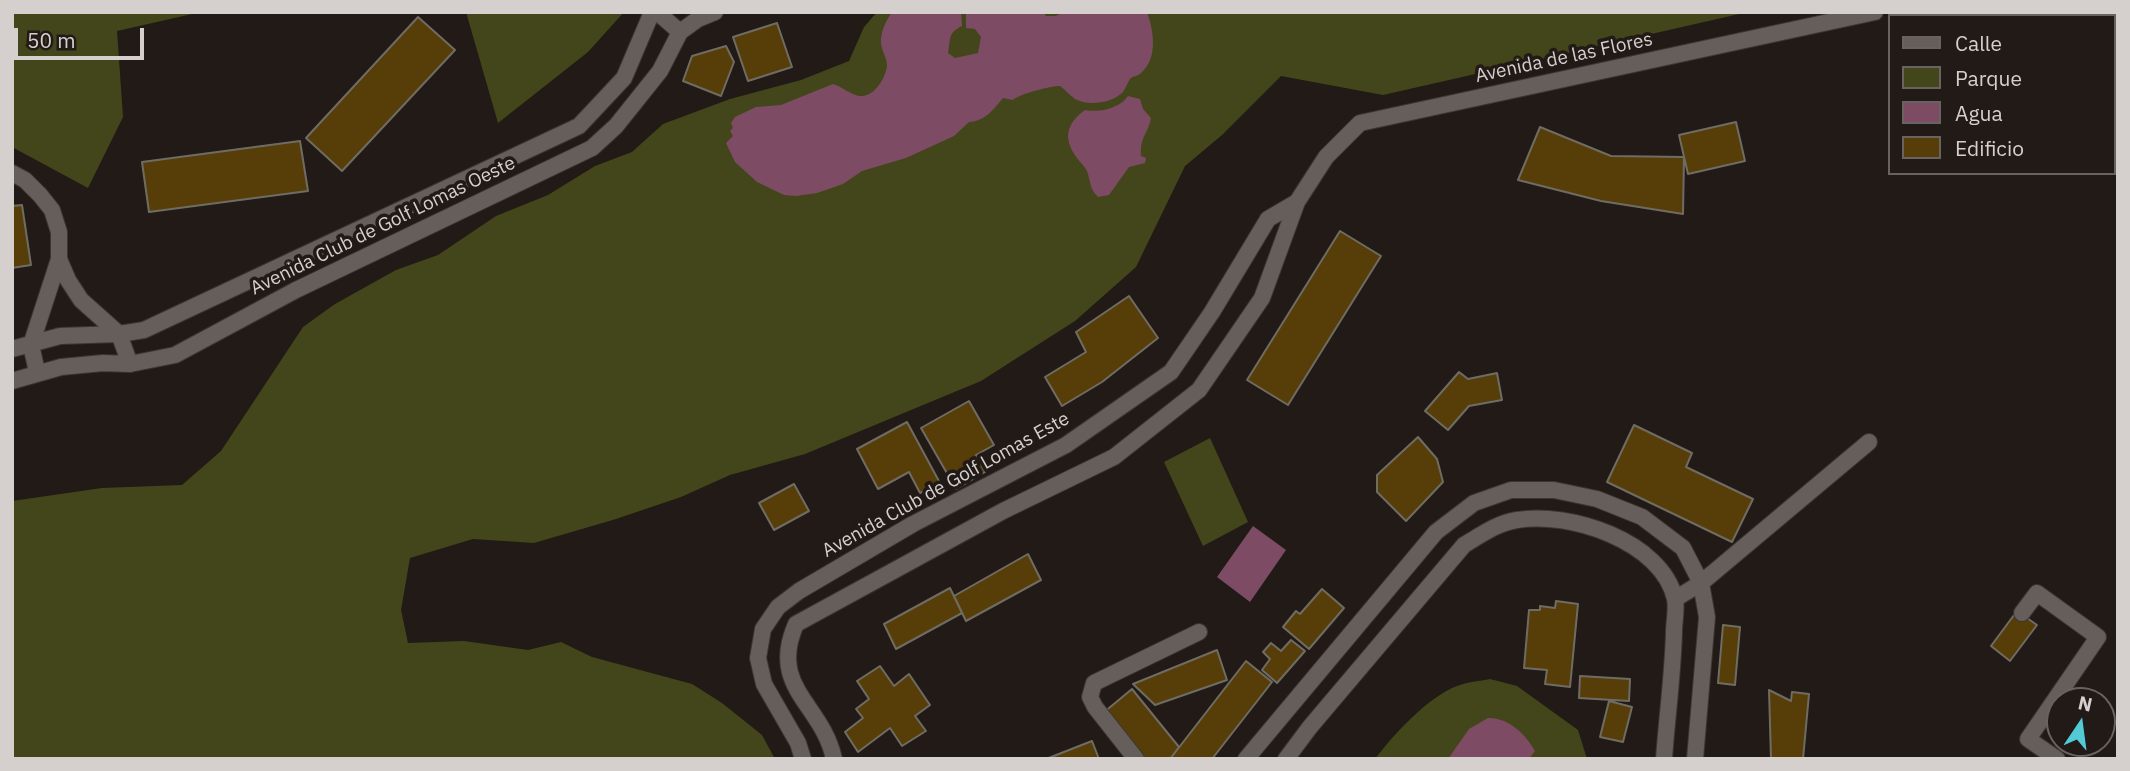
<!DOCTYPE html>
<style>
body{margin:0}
#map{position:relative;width:2130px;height:771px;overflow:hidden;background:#211a17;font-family:"IBM Plex Sans",sans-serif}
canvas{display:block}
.frame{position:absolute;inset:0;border:14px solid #d5d0ce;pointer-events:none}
.legend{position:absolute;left:1888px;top:14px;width:228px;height:161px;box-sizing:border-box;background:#211a17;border:2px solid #696360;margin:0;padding:9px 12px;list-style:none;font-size:21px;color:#d5d0ce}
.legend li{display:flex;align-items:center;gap:14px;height:35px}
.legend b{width:35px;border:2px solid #696360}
.north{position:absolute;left:2046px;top:687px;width:70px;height:70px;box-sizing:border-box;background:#211a17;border:2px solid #696360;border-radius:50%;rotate:13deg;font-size:19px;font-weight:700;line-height:28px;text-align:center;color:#d5d0ce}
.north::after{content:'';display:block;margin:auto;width:24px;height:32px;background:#52cbd7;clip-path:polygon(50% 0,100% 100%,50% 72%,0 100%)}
.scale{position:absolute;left:14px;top:28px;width:130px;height:32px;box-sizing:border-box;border:4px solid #d5d0ce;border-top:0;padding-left:9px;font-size:21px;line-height:24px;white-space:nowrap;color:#d5d0ce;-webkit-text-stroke:5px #211a17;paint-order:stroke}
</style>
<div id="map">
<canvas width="2130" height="771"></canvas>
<div class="frame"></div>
<ul class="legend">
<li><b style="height:9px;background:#655e5a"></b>Calle</li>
<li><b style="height:19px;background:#43461a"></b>Parque</li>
<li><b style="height:19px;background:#7d4b63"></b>Agua</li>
<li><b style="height:19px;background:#573e08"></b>Edificio</li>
</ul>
<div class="north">N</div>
<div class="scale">50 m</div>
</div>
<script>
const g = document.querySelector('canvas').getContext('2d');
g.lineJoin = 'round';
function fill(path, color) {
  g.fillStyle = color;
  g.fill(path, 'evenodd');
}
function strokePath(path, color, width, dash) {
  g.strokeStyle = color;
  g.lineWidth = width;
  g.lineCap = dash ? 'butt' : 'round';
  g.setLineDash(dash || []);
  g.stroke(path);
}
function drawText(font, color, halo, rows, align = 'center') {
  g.font = font + ' "IBM Plex Sans",sans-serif';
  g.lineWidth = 7;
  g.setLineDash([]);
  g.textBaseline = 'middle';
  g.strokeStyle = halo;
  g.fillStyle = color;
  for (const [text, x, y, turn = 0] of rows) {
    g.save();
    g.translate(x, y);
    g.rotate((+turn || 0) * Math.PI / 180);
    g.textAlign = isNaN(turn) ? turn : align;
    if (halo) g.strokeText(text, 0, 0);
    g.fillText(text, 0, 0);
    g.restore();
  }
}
const green = new Path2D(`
 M12 12H201L117 31 123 117 88 188 12 147Z
 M466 12H624L588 52 498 123Z
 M877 12H1748L1383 95 1281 76 1222 135 1185 166 1136 267 1075 321 981 381 805 454 730 475 681 497 616 519 534 543 473 539 410 558 401 610 408 643 464 641 528 650 561 642 592 657 692 684 722 703 762 735 775 759H12V501L102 488 182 485 221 451 303 327 335 304 396 270 438 255 496 216 548 195 595 166 632 152 663 124 730 99 801 80 849 61 864 27Z
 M1210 438 1248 522 1203 546 1164 462Z
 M1490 679 1517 686 1578 730 1587 759H1375C1394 734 1428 697 1457 686 1467 682 1480 681 1490 679Z`);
const water = new Path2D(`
 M892 12H961L962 26C947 33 951 40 948 53L955 58 978 53 981 37 975 29 966 28V12H1043L1046 16H1056L1063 12H1147C1154 32 1158 58 1141 73 1138 76 1134 76 1131 78 1128 81 1126 88 1123 92 1112 103 1090 106 1077 100 1071 97 1066 90 1060 86 1051 86 1019 94 1013 100L1003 98C993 110 985 121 969 122L954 136 906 158 862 171 843 184 817 193 796 196 784 195 757 182 735 162 726 143 733 136 730 131 733 128 731 123 735 117 756 107 781 105 833 84C842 87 850 94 859 96 874 98 886 78 887 65 887 58 882 51 881 44 880 32 886 21 892 12Z
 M1128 96 1140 99 1143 109 1151 118C1148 134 1140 136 1141 156L1146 158 1145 163 1129 167 1109 195 1098 197C1089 188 1091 182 1087 171 1085 167 1080 162 1077 158 1062 138 1067 123 1085 110 1100 113 1120 108 1128 96Z
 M1253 526 1286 550 1250 602 1217 577Z
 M1488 718C1507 717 1526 734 1535 751L1529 759H1448L1469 729Z`);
const building = new Path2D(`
 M418 17 455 50 342 171 306 138Z
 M777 23 792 67 748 81 733 37Z
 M726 46 734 62 721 96 683 81 692 56Z
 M1736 122 1745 161 1688 174 1679 135Z
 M1540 127 1611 156 1684 157 1683 214 1601 201 1518 180Z
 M300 141 308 191 149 212 142 162Z
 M22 205 31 265 12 268V206Z
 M1340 231 1381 256 1288 405 1247 380Z
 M1129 296 1158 338 1102 382 1062 406 1045 377 1086 352 1076 332Z
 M1459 372 1468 379 1497 373 1502 400 1469 406 1448 430 1425 411Z
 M969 401 994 445 976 455 985 472 956 489 921 428Z
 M907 422 940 483 920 493 909 472 878 489 857 449Z
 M1634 425 1692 453 1686 467 1753 499 1732 542 1607 482Z
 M1418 437 1437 459 1443 482 1406 521 1377 492V475Z
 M794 484 809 511 774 530 759 503Z
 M1028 554 1041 580 966 621 954 596Z
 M950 588 962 613 896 649 884 624Z
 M1322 589 1344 608 1309 649 1283 627 1296 611 1300 614Z
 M1556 601 1578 604 1570 687 1545 684 1547 670 1524 668 1529 610H1540V606L1555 608Z
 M2017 611 2037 625 2010 661 1991 646Z
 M1723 625 1740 627 1735 685 1718 683Z
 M1291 640 1305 651 1277 683 1262 670 1270 659 1263 652 1271 643 1281 651Z
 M1217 650 1227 680 1155 705 1133 684Z
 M1246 661 1272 682 1212 759H1170Z
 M880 666 894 686 909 674 930 705 915 716 926 731 902 746 890 728 858 752 845 732 863 718 856 709 869 699 857 681Z
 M1580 676 1630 679 1629 701 1579 698Z
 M1132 689 1179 747 1170 759H1141L1103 713Z
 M1769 690 1791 701 1792 692 1809 694 1803 759H1771Z
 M1609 701 1632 707 1623 742 1600 737Z
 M1092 741 1099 759H1046Z`);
const minor = new Path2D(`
 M657 12 680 32
 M12 173 25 180 40 195 52 210 59 232V259L31 345 37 372
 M59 259 68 280 81 300 119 334 130 364
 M12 349 60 336 119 334 144 330 579 126 624 78 652 12
 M12 381 61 367 103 363 130 364 175 355 296 290 592 148 616 126 660 71 680 32 698 19 715 12
 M1675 599 1701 583 1869 442
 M2022 613 2037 593 2098 637 2028 739 2057 759
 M803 759 798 743 764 684 758 658 763 629 778 607 799 591 913 524 1066 445 1171 372 1212 312 1268 219 1297 202
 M834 759C822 703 768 688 796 624L1003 511 1114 457 1199 390 1262 298 1297 202 1326 157 1360 123 1875 12
 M1136 759 1095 707 1090 697 1094 683 1199 632
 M1246 759 1436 532 1474 503 1511 490H1554L1597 499 1642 517 1683 548 1701 583 1707 617 1695 759
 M1286 759 1310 727 1464 545C1481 535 1497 523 1517 520 1569 511 1662 541 1675 599 1677 609 1674 622 1674 631 1673 674 1667 716 1664 759`);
const streetNames = [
 ["Avenida de las Flores",1564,58,-12],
 ["Avenida Club de Golf Lomas Oeste",383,226,-26],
 ["Avenida Club de Golf Lomas Este",946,485,-29]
];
fill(green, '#43461a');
fill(water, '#7d4b63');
fill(building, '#573e08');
strokePath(building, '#6f6c64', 2);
strokePath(minor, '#3b3634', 18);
strokePath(minor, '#655e5a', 16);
drawText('19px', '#d5d0ce', '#211a17', streetNames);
</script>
